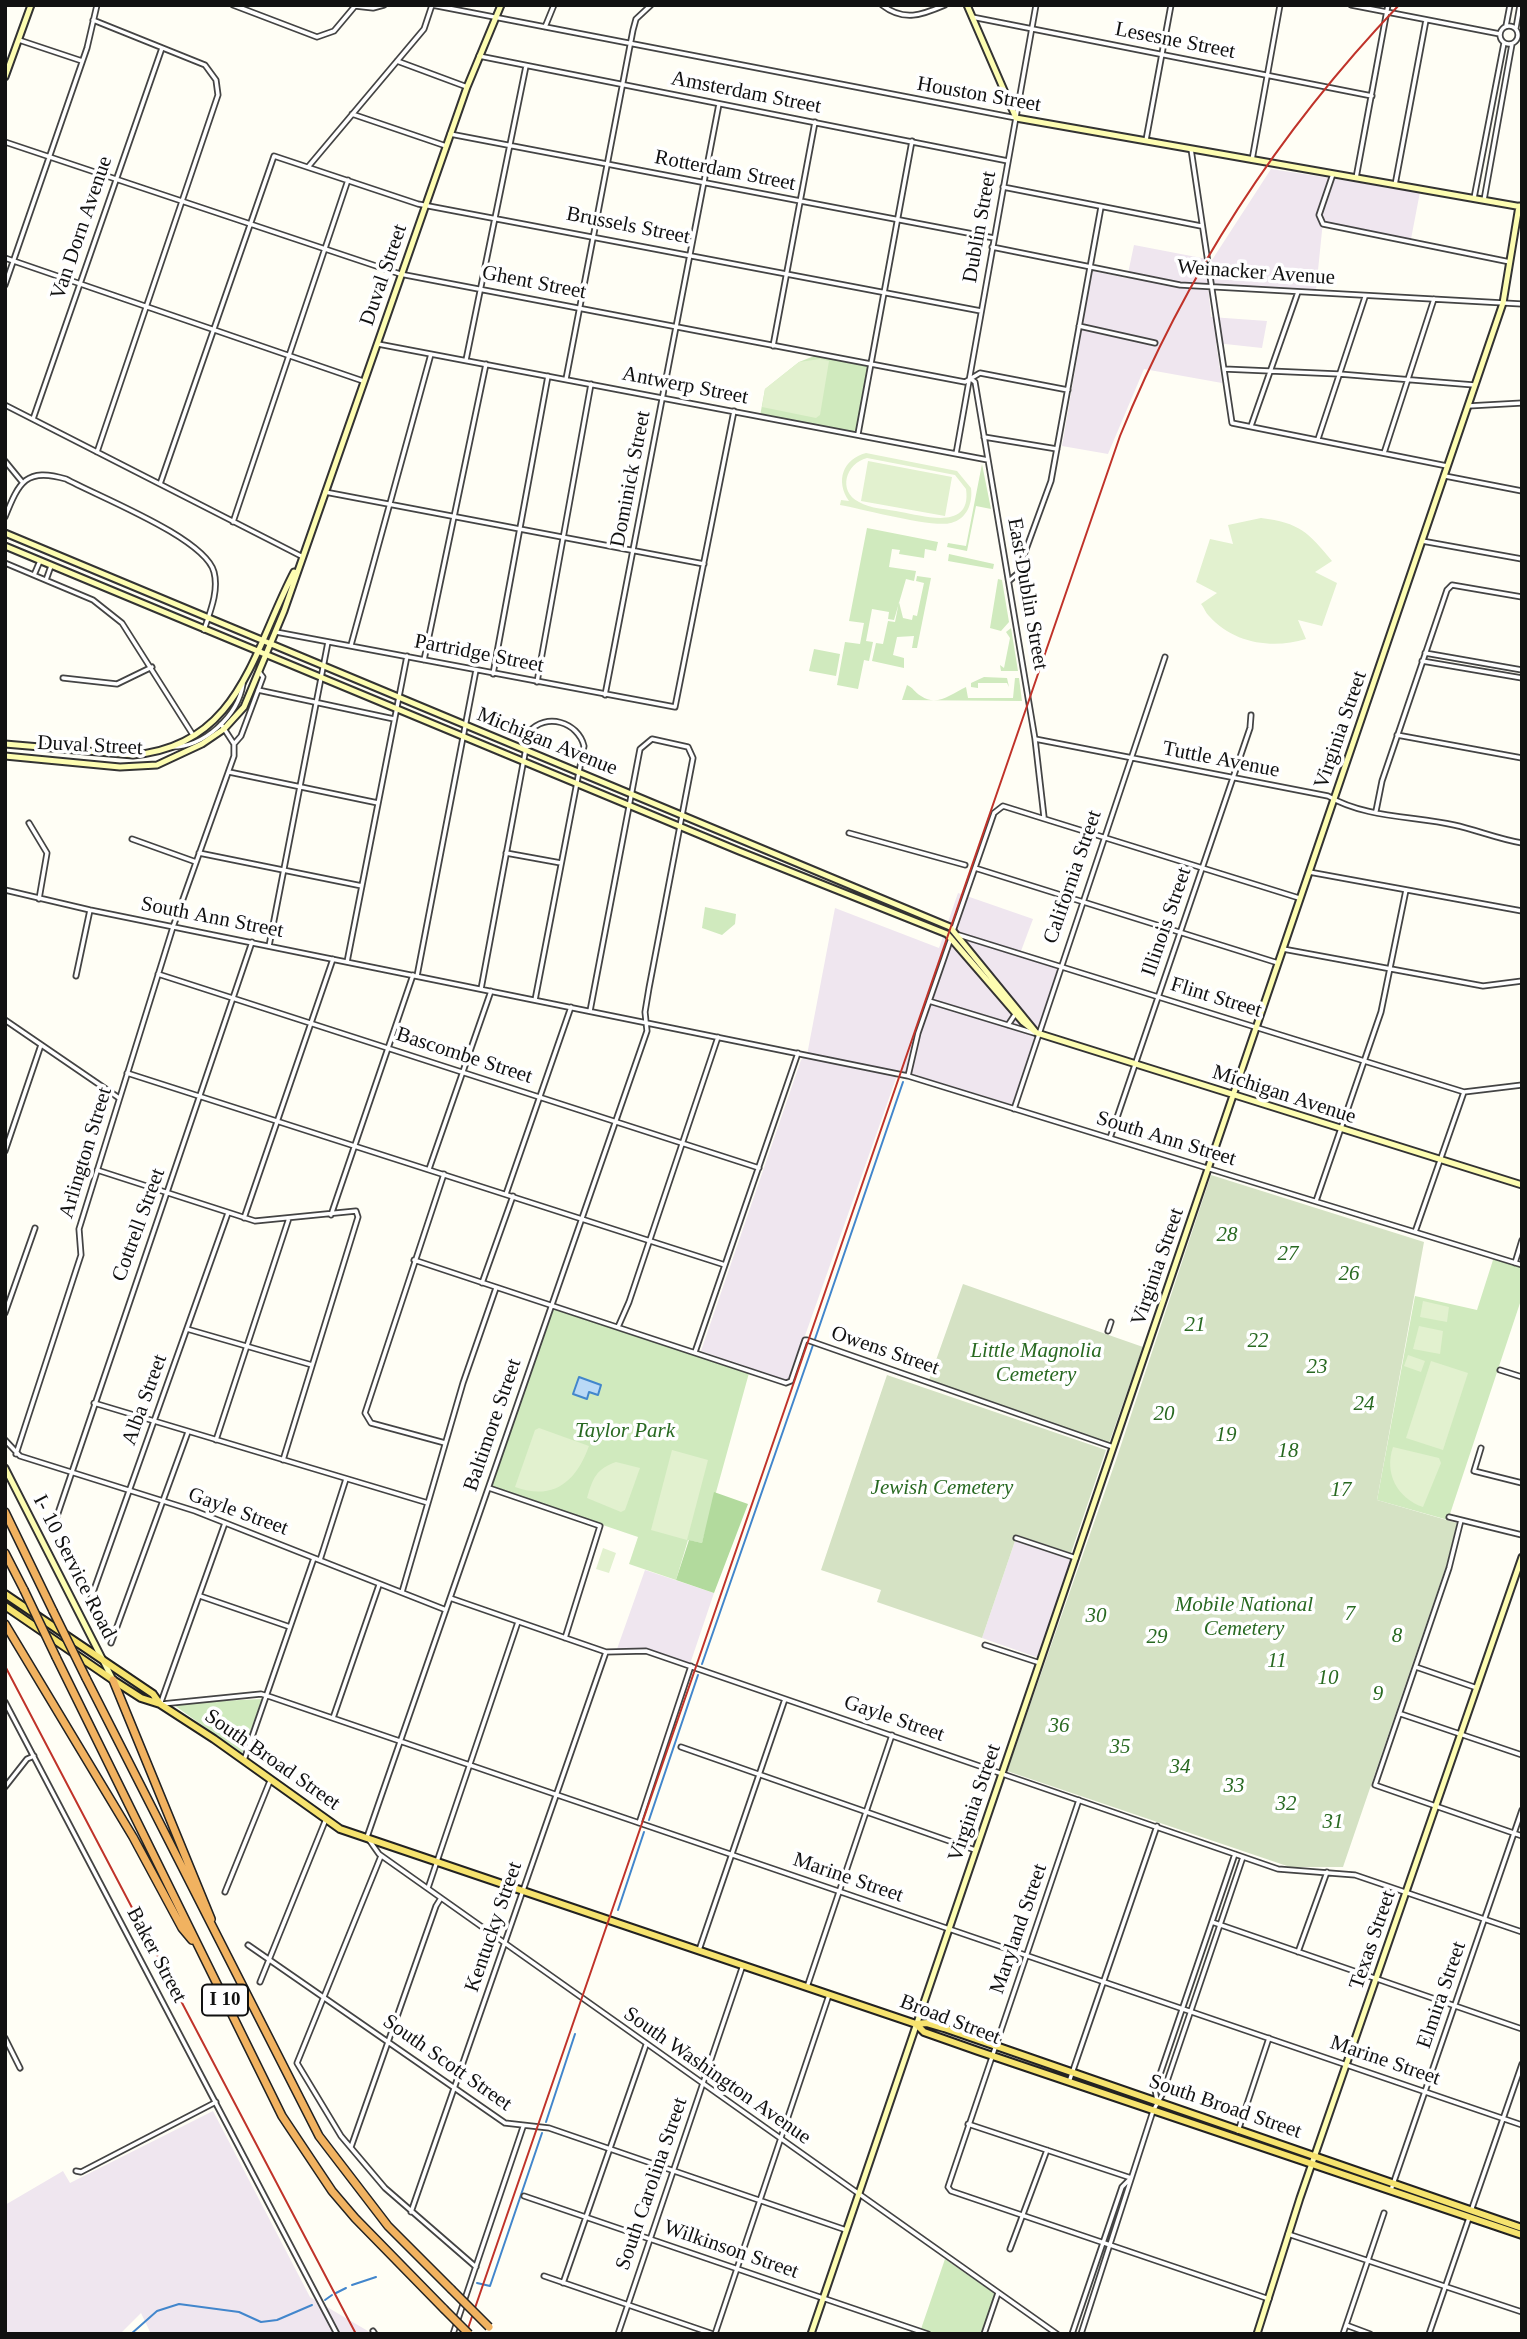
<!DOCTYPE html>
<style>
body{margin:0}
#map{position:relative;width:1527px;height:2339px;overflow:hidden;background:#fffef5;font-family:Georgia,serif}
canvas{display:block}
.frame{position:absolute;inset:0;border:7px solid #111;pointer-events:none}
</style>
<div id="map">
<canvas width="1527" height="2339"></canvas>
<div class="frame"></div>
</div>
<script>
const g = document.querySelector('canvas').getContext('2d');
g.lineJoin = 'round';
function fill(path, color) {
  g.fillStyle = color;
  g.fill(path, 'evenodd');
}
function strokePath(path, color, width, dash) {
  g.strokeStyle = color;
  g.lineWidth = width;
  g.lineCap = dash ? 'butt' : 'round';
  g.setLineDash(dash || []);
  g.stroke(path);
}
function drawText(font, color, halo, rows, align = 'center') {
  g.font = font + ' Georgia,serif';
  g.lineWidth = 7;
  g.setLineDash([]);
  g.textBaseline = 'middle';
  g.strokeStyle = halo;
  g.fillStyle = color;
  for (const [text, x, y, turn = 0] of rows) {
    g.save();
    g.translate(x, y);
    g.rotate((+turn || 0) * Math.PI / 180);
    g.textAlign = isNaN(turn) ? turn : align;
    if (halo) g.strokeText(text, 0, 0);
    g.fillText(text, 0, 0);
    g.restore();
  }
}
const industrial = new Path2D(`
 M1271 169 1420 192 1411 239 1323 221 1316 290 1208 284 1211 317 1267 321 1262 348 1216 343 1222 383 1144 369 1108 454 1062 446 1092 271 1127 278 1134 245 1212 260Z
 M958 893 1033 919 1021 951 1062 965 1017 1106 899 1070 789 1381 701 1351 801 1060 807 1055 835 908 939 948Z
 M1015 1541 1072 1560 1039 1658 982 1638Z
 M645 1570 714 1593 690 1664 646 1649H617Z
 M213 2111 310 2297 373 2334H151L141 2313 120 2334H5V2205L63 2171 70 2183Z`);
const green = new Path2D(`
 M819 354 871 364 858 434 760 416 765 389 799 362Z
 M982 464 991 509 976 506 967 551 947 547 948 543 966 546Z
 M867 528 938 542 936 551 925 549 924 558 899 554 900 550 892 549 889 567 916 571 914 581 906 579 894 620 888 619 889 612 872 609 866 641 873 642 869 661 864 660 858 689 837 685 845 642 860 644 864 623 849 621Z
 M949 554 994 564 993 569 948 561Z
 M917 576 931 578 917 648H912L914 636 897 637 893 655 904 658V668L872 661 876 643 883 644 888 621 895 622 899 602 903 618 912 620 913 615 917 616 924 583 916 581Z
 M998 579 1002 580 1009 622 1001 631 990 628Z
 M1011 628 1018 671H1001L1000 665 1004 668 1010 638 1006 632Z
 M814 649 840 654 836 676 809 671Z
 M984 677 1007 678 1009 687 1007 683H978V688L971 687V683Z
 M1015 678H1019L1022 701 902 700 907 685C914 688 914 692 921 696 937 707 951 694 966 687L968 698H1013Z
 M705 907 736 914 735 924 722 935 702 928Z
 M1498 1258 1522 1265V1297L1448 1520 1377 1500 1415 1296 1477 1310 1493 1260Z
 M551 1306 695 1352 749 1373 702 1543 688 1540 676 1580 629 1564 638 1537 491 1487Z
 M262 1699 242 1754 174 1705 176 1703Z
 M945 2259 995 2294 981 2334H935L921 2329Z`);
const forest = new Path2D(`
 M714 1492 748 1504 714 1593 676 1580 689 1540 702 1543Z`);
const cemetery = new Path2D(`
 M1211 1175 1424 1242 1377 1500 1457 1523 1447 1563 1343 1867H1290L1007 1771 1116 1460Z
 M963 1284 1143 1347 1109 1443 929 1380Z
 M887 1375 1106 1450 1071 1553 1017 1535 982 1638 877 1602 881 1590 821 1570Z`);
const pitch = new Path2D(`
 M820 359 829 361 820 415 816 418 762 407 765 389 799 362Z
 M866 453 957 471 971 488C973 503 967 519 951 523 932 528 863 509 840 505L841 500 849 501C835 481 843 459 866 453ZM867 458 955 475 966 489C972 531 924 516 901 512 888 509 870 509 859 502 837 491 846 463 867 458Z
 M868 461 952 477 945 516 861 501Z
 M1261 518C1300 523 1308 532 1332 561L1315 572 1337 583 1322 626 1298 620 1306 639C1273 649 1234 644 1209 616 1205 612 1205 609 1201 604L1217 593 1196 582 1210 539 1233 544 1228 525Z
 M1423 1301 1449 1307 1447 1322 1420 1317Z
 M1419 1326 1443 1331 1440 1354 1413 1349Z
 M1408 1355 1425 1361 1421 1372 1404 1366Z
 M1431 1361 1468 1373 1443 1450 1406 1438Z
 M539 1428 589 1446C576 1482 553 1501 515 1487L535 1430Z
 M1393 1447 1439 1458 1441 1463 1423 1507C1397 1498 1384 1473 1393 1447Z
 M672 1450 708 1460 687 1540 651 1530Z
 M616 1462 640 1468 625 1510 621 1512 587 1498C593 1478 596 1469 616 1462Z
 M603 1548 616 1553 609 1573 596 1569Z`);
const water = new Path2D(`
 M579 1377 601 1385 598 1395 589 1392 587 1399 573 1394Z`);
const stream = new Path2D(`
 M815 1339 903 1082
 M702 1664 813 1345
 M649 1820 698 1675
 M618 1910 644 1832
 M546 2122 575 2034
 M477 2283 490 2286 542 2133
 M352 2285 376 2277
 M336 2293 346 2288
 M325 2300 332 2295
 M131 2334 157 2311 179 2304 239 2312 261 2322 277 2320 312 2305`);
const street = new Path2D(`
 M233 5 317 37 334 31 355 6
 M432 5 1016 118
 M882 5C904 22 922 15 945 5
 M1351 5 1500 34
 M355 6 373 8 384 5
 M972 17 1372 96
 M93 20 205 65 216 80 218 95 97 452
 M1500 35a9 9 0 1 1 18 0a9 9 0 1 1-18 0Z
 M1506 26 1510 5
 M545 27 554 5
 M1516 28 1520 5
 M19 40 82 61
 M479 56 1008 161
 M397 61 467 87
 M352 114 446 146
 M450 134 994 238
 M1146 140 1171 5
 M5 142 400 274 965 382 980 373 1068 390
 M1191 149 1232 423 1447 466
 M1252 160 1280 5
 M308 167 424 29 432 5
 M1333 174 1319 215 1323 224 1510 262
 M1356 178 1388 5
 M1395 185 1426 20
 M1003 187 1201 226
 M1474 198 1504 43
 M1484 200 1512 44
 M992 247 1180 285 1522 304
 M5 258 363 381
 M5 285 87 48 97 5
 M1079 326 1155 343
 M378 344 988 460
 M773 346 815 122
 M466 360 526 66
 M1224 369 1339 374 1474 385
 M566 379 633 30 636 19 651 5
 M971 379 975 382 1035 739 1044 817
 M5 405 301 556
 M1468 406 1522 403
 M33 419 162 48
 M1251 426 1298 292
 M858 434 912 141
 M984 437 1057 449
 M1318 439 1365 297
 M1384 453 1434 299
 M956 454 1036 5
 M5 461 23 483
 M1445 476 1522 491
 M160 484 274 156 418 204 981 311
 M325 492 704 564
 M5 517C19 482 26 467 66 479 99 497 205 538 214 572 219 591 210 612 204 630
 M233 522 348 180
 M1422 541 1522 559
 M5 563 93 600 122 623 193 735
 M34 575 40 561
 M46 580 51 566
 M1009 581 1017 574 1051 481 1101 207
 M276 632 675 707 734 411
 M351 645 431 354
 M1425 653 1522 670
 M424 660 486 364
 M1422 661 1522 678
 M493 674 548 376
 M63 678 117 684 152 667
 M537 682 591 384
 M258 690 394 719
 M605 695 719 104
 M1397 735 1522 758
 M1035 739 1328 796C1365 818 1414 816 1454 825 1477 830 1498 839 1522 843
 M234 744 241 736 263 677 260 673
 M172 747C204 747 238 716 243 684
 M229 772 378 803
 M1376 811 1382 781 1447 590 1452 585 1522 597
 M29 823 47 853 39 899
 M849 833 965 865
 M132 839 196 862
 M199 853 362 886
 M506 853 561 863
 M975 868 1278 963
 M1309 872 1522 911
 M5 890 90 910 908 1076 1522 1265
 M953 931 994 813 1003 806 1299 898
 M959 935 1464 1092 1522 1085
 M269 946 328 642
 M1283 949 1483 986 1522 981
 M347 962 407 656
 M158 974 759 1168
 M76 976 90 910
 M417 976 476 670
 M481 989 529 732C546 712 578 722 584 746L535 1000
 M929 1001 1034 1033
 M590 1011 640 749 652 739 688 747 693 758 649 988 645 1012 647 1031 367 1837 379 1854 1057 2334
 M5 1020 119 1098
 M1008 1025 1016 1013
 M127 1073 725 1265
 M908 1076 918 1033 951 938
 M1014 1109 1165 657
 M1110 1138 1250 728 1251 715
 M5 1151 41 1045
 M429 1169 491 991
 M97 1170 255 1221 356 1211 358 1217 283 1460
 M444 1174 365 1413 371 1423 445 1443
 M506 1194 571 1007
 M1316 1201 1381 1012 1406 890
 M331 1215 413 975
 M244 1218 333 959
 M1415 1232 1464 1092
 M414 1260 786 1383 791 1381 805 1340H807L1113 1447
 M1515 1263 1522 1240
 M482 1283 513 1196
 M5 1313 35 1228
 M618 1327 629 1302 718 1037
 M187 1329 312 1365
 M1108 1331 1111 1322
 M695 1352 798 1053
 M1500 1370 1522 1377
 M94 1403 428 1503
 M5 1440 20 1456 195 1511 446 1610
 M216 1440 289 1218
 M1481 1448 1474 1471 1522 1483
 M16 1454 81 1255 79 1229 173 927 234 756V744L221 724
 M489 1488 600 1526 565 1638
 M1449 1517 1522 1535
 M56 1519 252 942
 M1461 1520 1449 1568 1375 1785 1522 1836
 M1016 1538 1076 1558
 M320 1560 346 1479
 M402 1592 463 1383 496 1288
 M200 1596 290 1627
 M91 1598 228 1213
 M450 1598 606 1652 646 1651 1278 1869 1355 1875 1522 1932
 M111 1643 188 1432
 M985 1645 1040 1663
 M1416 1667 1477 1688
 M5 1702 337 2334
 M161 1702 225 1523
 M162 1704 261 1694 271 1697 1522 2125
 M1401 1714 1522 1755
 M333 1718 379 1585
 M681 1747 975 1850
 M244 1760 314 1558
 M5 1787 27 1759 34 1756
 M1079 1800 948 2187 951 2191 1269 2299
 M639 1823 691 1666
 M381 1856 297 2063 341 2136 385 2188 476 2267
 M428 1888 518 1622
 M225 1892 270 1781
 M1212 1922 1522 2029
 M248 1945 505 2123 549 2128 846 2230
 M699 1950 785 1699
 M1298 1952 1327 1872
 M260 1982 326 1819
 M807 1987 892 1735
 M5 2038 20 2068
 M1069 2082 1157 1826
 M1157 2101 1155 2089 1235 1854
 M968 2124 1131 2178
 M1238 2131 1269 2038
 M351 2147 436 1906 441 1898
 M76 2171 81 2172 216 2102
 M1391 2190 1522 1810
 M524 2196 928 2334
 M1471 2211 1522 2064
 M411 2212 606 1652
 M1288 2234 1522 2312
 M1010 2249 1047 2150
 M544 2276 713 2334
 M563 2283 646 2045
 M1346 2325 1370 2334
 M373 2331 375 2334
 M453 2334 523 2127
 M618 2334 743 1965
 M715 2334 829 1995
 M984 2334 998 2293
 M1072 2334 1122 2187 1129 2180
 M1081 2334 1153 2111 1163 2093 1243 1857
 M1343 2334 1384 2213
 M1429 2334 1469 2218`);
const secondary = new Path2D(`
 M967 5 1016 118 1522 207
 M5 77 31 5
 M5 533 950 927 1035 1031
 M5 546 739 851 947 934 1023 1022 1037 1033 1522 1185
 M5 744 133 755C240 746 253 650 294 572
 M5 756 120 767 157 765 202 744 224 729 244 707 284 611 467 87 501 5
 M5 1468 113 1680
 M811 2334 1503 303 1519 206
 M1257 2334 1300 2198 1522 1557`);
const primary = new Path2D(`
 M5 1594 153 1694 160 1704
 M5 1606 113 1680 141 1698 160 1704 214 1739 340 1829 916 2024 924 2032 978 2051 1522 2235
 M916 2024 927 2023 944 2028 1522 2228`);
const highway = new Path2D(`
 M5 1512 53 1611
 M5 1553 24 1590
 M5 1624 133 1837 182 1928 192 1940
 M56 1657 282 2116 332 2191 355 2218 444 2309
 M86 1678 319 2136 388 2226 451 2289
 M113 1680 211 1919`);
const rail = new Path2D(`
 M5 1666 356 2334
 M466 2334 1120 436C1185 275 1279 131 1399 5`);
const highwayBridge = new Path2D(`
 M24 1590 56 1657
 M53 1611 86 1678
 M451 2289 489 2327
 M444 2309 469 2334`);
const shields = [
 [225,2000,46]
];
const shieldNames = [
 ["I 10",225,2000]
];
const streetNames = [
 ["Lesesne Street",1175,41,11],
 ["Amsterdam Street",746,93,11],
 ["Houston Street",979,95,10],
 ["Rotterdam Street",725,171,11],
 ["Brussels Street",628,226,11],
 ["Dublin Street",980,227,-80],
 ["Van Dorn Avenue",82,228,-71],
 ["Weinacker Avenue",1256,273,4],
 ["Duval Street",384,275,-71],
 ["Ghent Street",534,283,11],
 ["Antwerp Street",685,386,11],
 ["Dominick Street",631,479,-79],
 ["East Dublin Street",1027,594,80],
 ["Partridge Street",479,654,11],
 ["Virginia Street",1341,730,-71],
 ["Michigan Avenue",547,742,22],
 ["Duval Street",90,746,3],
 ["Tuttle Avenue",1221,760,11],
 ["California Street",1073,877,-71],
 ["South Ann Street",212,918,11],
 ["Illinois Street",1167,922,-71],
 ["Flint Street",1216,998,17],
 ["Bascombe Street",464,1056,18],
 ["Michigan Avenue",1284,1095,18],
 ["South Ann Street",1166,1139,17],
 ["Arlington Street",86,1153,-73],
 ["Cottrell Street",139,1225,-70],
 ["Virginia Street",1158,1267,-71],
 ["Owens Street",885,1351,19],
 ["Alba Street",145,1400,-70],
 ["Baltimore Street",493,1425,-71],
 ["Gayle Street",238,1512,20],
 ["I- 10 Service Road",74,1567,63],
 ["Gayle Street",894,1719,19],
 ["South Broad Street",272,1760,35],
 ["Virginia Street",975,1803,-71],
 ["Marine Street",848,1878,19],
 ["Kentucky Street",494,1927,-71],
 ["Maryland Street",1019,1929,-71],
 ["Texas Street",1373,1940,-71],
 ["Baker Street",156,1955,62],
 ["Elmira Street",1442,1995,-71],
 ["Broad Street",950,2020,21],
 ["Marine Street",1385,2061,19],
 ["South Scott Street",447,2063,35],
 ["South Washington Avenue",717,2076,35],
 ["South Broad Street",1225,2107,19],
 ["South Carolina Street",652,2184,-71],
 ["Wilkinson Street",731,2250,19]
];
const parkNames = [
 ["28",1227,1235],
 ["27",1288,1254],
 ["26",1349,1274],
 ["21",1195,1325],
 ["22",1258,1341],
 ["Little Magnolia",1036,1351],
 ["Cemetery",1036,1375],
 ["23",1317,1367],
 ["24",1364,1404],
 ["20",1164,1414],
 ["Taylor Park",625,1431],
 ["19",1226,1435],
 ["18",1288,1451],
 ["Jewish Cemetery",942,1488],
 ["17",1341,1490],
 ["Mobile National",1244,1605],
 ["Cemetery",1244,1629],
 ["7",1350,1614],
 ["30",1096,1616],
 ["8",1397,1636],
 ["29",1157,1637],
 ["11",1277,1661],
 ["10",1328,1678],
 ["9",1378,1694],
 ["36",1059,1726],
 ["35",1120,1747],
 ["34",1180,1767],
 ["33",1234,1786],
 ["32",1286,1804],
 ["31",1333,1822]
];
fill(industrial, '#efe6ef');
fill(green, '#d0eabe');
fill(forest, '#b2da9d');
fill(cemetery, '#d5e2c4');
fill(pitch, '#e2f1cf');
fill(water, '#bad9f6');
strokePath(water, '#4286cc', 2);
strokePath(stream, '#4286cc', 2);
strokePath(street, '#444', 7);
strokePath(secondary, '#333', 9);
strokePath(primary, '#222', 10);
strokePath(highway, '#222', 10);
strokePath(street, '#fff', 3.5);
strokePath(secondary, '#fdfdb1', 5);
strokePath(primary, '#f6e36e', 6);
strokePath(highway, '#f1b260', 7);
strokePath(rail, '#c0332a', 2);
strokePath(highwayBridge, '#222', 10, []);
strokePath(highwayBridge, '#f1b260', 7);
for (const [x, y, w] of shields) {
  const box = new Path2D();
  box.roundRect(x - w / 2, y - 15.5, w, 31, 5);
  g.fillStyle = '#fff';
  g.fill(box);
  strokePath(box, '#111', 2);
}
drawText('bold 19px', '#111', null, shieldNames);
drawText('21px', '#111', '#fff', streetNames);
drawText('italic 21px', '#286921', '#fff', parkNames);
</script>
